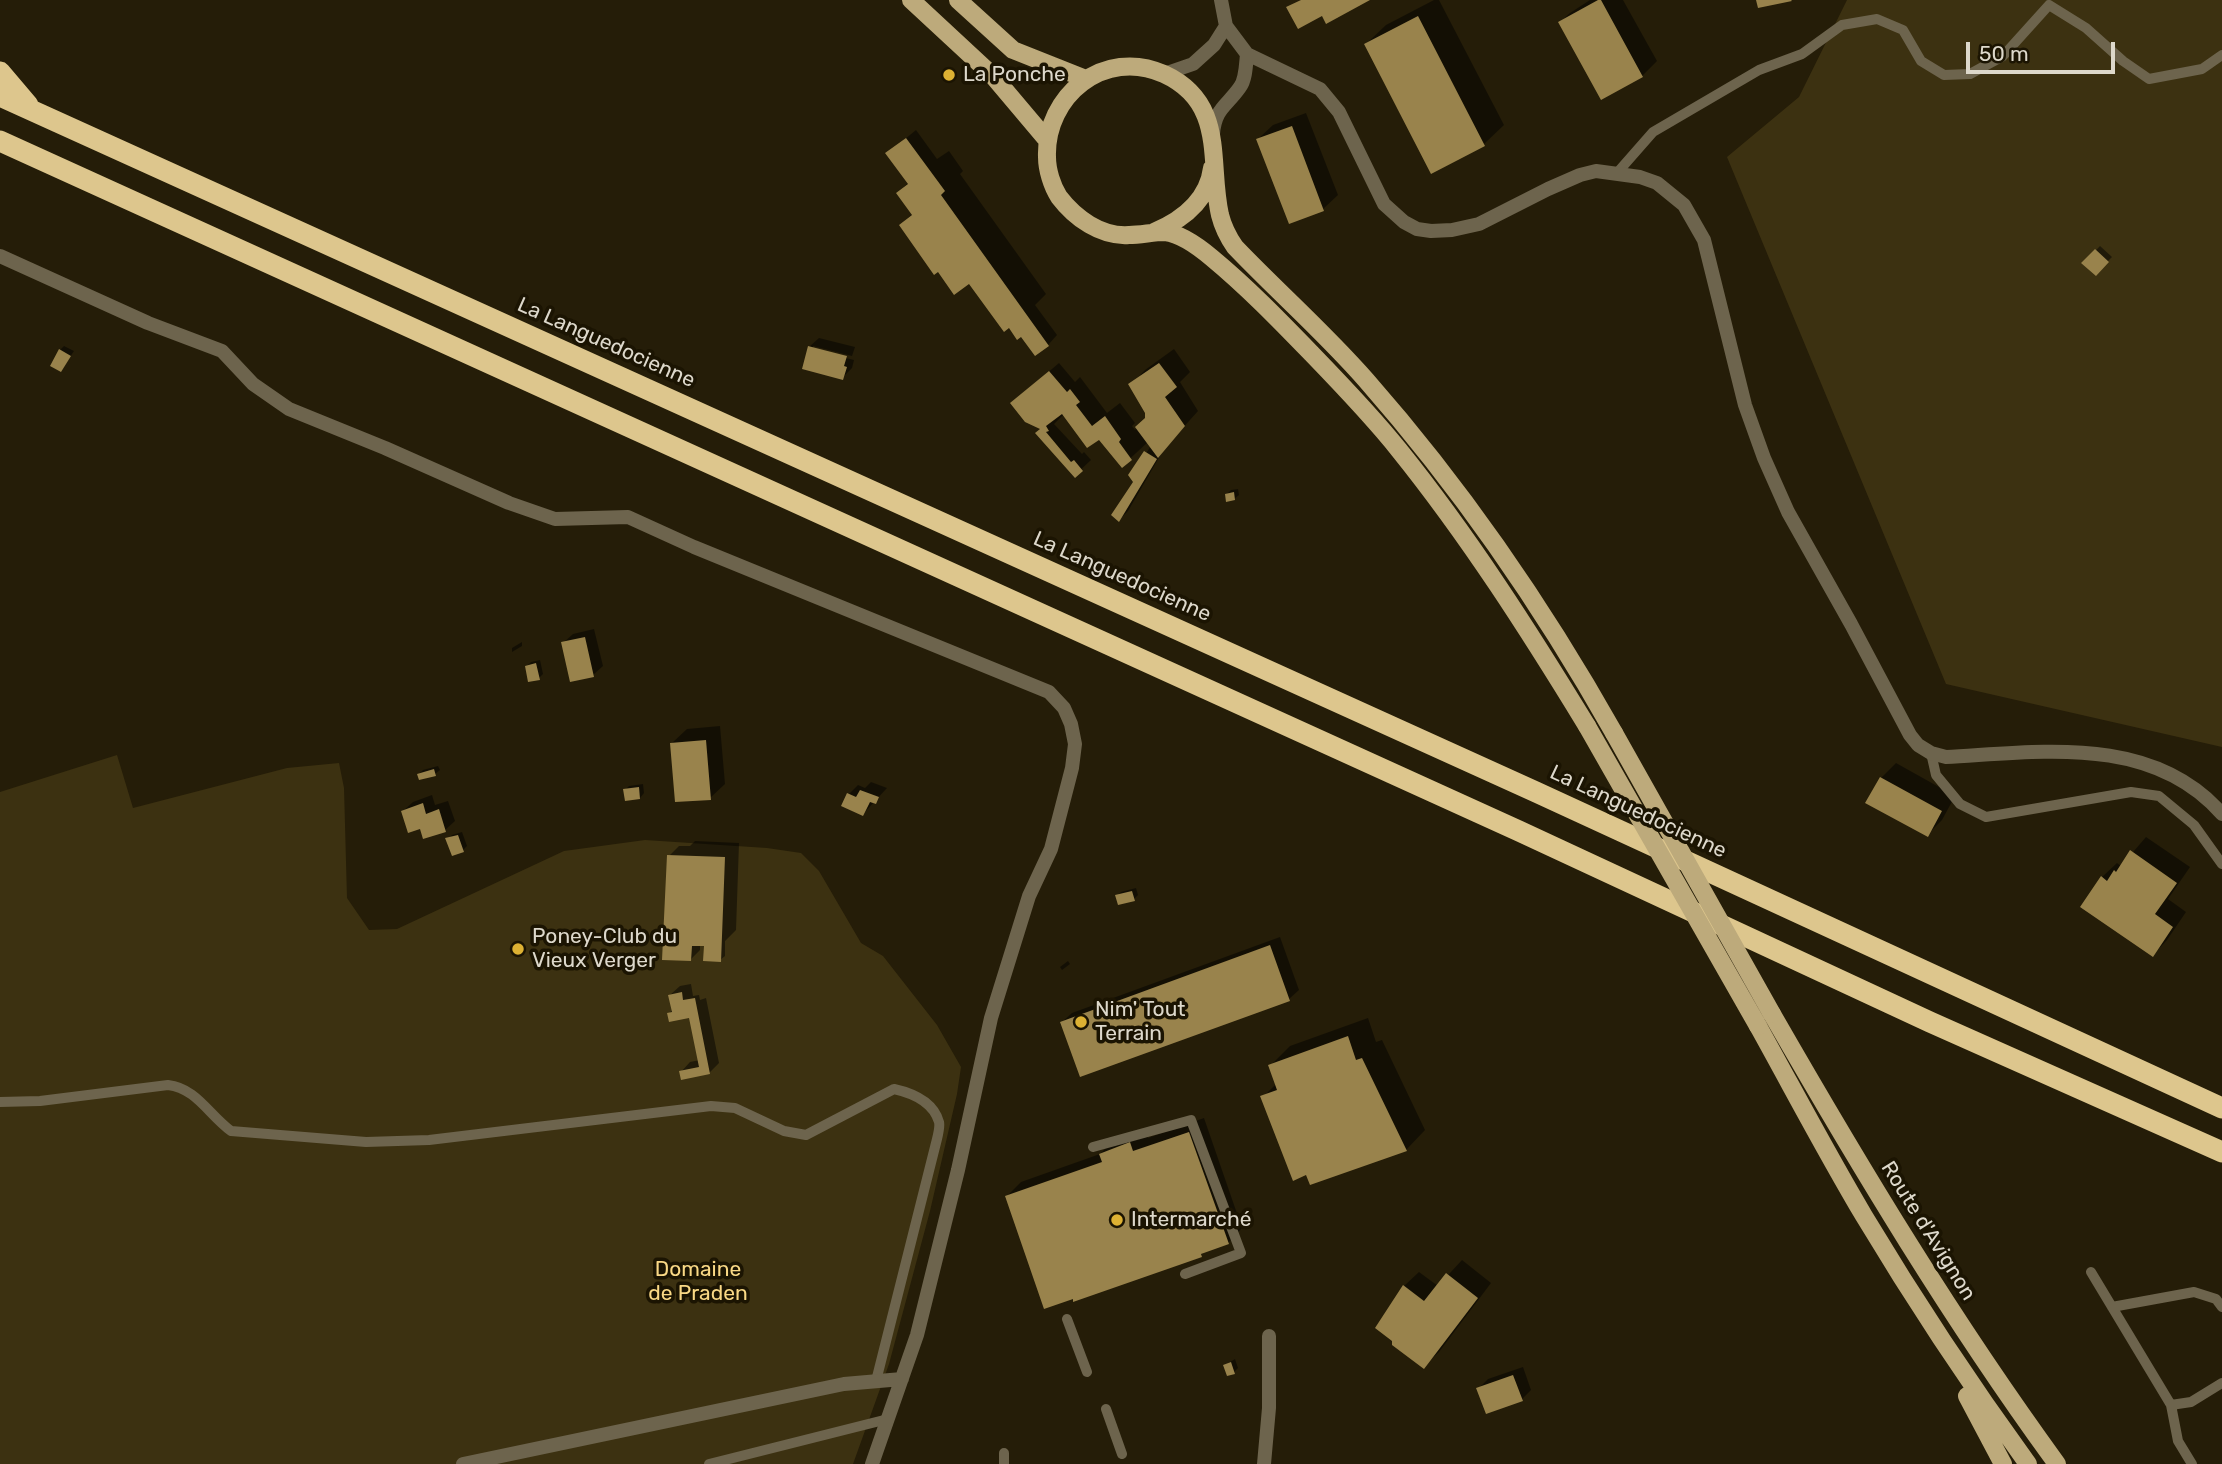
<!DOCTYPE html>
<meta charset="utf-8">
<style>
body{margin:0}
#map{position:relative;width:2222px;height:1464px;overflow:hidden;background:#251d08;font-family:Rubik,sans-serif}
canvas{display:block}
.scale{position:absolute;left:1966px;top:42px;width:149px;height:32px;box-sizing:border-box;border:4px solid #ddd8cb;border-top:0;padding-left:9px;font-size:21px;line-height:24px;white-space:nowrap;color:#ddd8cb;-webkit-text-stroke:5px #1b1402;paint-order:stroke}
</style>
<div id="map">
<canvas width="2222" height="1464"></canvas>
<div class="scale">50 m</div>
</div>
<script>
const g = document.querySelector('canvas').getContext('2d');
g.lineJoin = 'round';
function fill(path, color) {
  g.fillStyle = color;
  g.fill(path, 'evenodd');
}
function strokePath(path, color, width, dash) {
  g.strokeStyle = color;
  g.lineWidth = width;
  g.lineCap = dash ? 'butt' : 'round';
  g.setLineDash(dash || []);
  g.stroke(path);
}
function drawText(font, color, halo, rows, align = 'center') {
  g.font = font + ' Rubik,sans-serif';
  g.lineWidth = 7;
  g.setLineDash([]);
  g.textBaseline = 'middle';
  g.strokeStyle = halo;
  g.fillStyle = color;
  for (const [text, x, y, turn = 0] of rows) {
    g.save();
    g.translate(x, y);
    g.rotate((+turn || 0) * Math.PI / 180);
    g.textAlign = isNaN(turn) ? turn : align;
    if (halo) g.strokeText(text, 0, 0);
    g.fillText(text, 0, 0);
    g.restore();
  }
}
const green = new Path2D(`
 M1847 0H2222V747L1946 684 1727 157 1799 97Z
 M117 755 133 808 287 768 339 763 344 788 347 898 369 930 397 929 564 851 645 840 767 848 801 853 819 871 861 943 883 956 937 1025 961 1067 957 1094 930 1211 889 1364 853 1464H0V792Z`);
const shadow = new Path2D(`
 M1434 0H1439L1504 125 1484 144 1432 171 1366 44 1386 25Z
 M1590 0H1623L1657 61 1642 76 1560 22 1570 13Z
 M1306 113 1338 195 1323 209 1258 139 1273 125Z
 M916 130 937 159 949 151 963 171 960 174 1046 294 1035 305 1057 335 1048 345 1021 334 969 282 901 225 913 213 898 193 909 182 888 153Z
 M2100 246 2112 257 2096 273 2084 263Z
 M819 338 855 347 852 356 813 346V350L854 360 852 368 842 378 809 347Z
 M64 346 74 351 61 370 60 350Z
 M1174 349 1190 372 1180 382 1198 411 1164 449 1128 511 1119 520 1135 482 1131 475 1151 446 1148 442 1123 465 1099 437 1064 414 1054 424 1082 454 1084 452 1091 460 1075 475 1042 429 1012 403 1059 363 1075 382 1080 377 1107 413 1120 403 1135 423 1132 426 1135 430 1146 418 1147 413 1131 385 1145 370Z
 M1238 489 1239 495 1234 499 1227 494 1231 490Z
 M594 629 603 666 593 675 563 643 573 634Z
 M522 642V646L512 652V648Z
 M540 660 543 674 539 678 527 666 531 662Z
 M720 726 725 784 710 798 672 743 687 729Z
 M1896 763 1955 796 1942 820 1927 835 1881 778Z
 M438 766 440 770 435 774H419L423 770Z
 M871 782 887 788 863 814 849 794 858 785 865 788Z
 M643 784 644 793 640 798 625 790 629 786Z
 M432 795 435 805 448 801 455 821 445 830 421 827 403 811 413 802Z
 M462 832 467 846 463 850 448 839 452 835Z
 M2146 837 2190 867 2168 899 2186 912 2167 940 2153 955 2102 877 2117 863 2121 866Z
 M695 841 739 843 736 930 725 941V956L720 960 708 944H700V950L691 959 669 856 679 846H690Z
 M1136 888 1138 895 1134 899 1117 896 1121 892Z
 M1280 937 1299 990 1289 999 1081 1075 1062 1022 1072 1013Z
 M1068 961 1070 964 1062 970 1060 967Z
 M691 984 693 996 699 995 700 1000 706 998 719 1063 710 1072H681L690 1062 700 1060 691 1015 669 1014 673 1009 670 995 680 986Z
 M1368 1018 1376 1042 1382 1040 1425 1130 1406 1150 1263 1097 1277 1083 1270 1066 1290 1046Z
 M1204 1118 1242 1228 1228 1243 1205 1251 1201 1255 1007 1196 1021 1182 1100 1154 1115 1139 1145 1129 1148 1138Z
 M1462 1260 1491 1283 1439 1352 1424 1366 1404 1286 1419 1272 1438 1286Z
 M1235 1359 1238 1368 1234 1372 1225 1365Z
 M1523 1367 1531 1390 1522 1399 1478 1389 1488 1379Z`);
const building = new Path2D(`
 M1301 0H1370L1326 24 1322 16 1298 29 1286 7Z
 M1598 0H1601L1643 77 1601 100 1558 22Z
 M1756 0H1791L1792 1 1758 8Z
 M1418 16 1485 146 1431 174 1364 44Z
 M1292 126 1324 211 1289 224 1256 139Z
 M906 138 945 191 941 195 1049 346 1035 356 1021 337 1017 340 1009 328 1004 332 969 284 954 295 938 272 934 275 899 225 912 215 896 193 908 184 885 153Z
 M2095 249 2109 262 2096 276 2081 263Z
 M808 346 847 356 844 366 847 367 843 380 802 369Z
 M59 349 71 356 61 372 50 366Z
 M1159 363 1177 387 1165 397 1185 426 1158 458 1135 427 1145 418V413L1128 384Z
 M1049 371 1067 392 1070 389 1080 402 1076 405 1092 426 1105 416 1121 439 1119 442 1132 460 1122 468 1099 440 1087 448 1062 414 1046 426 1049 431 1046 432 1071 462 1074 460 1083 471 1075 478 1035 433 1040 429 1025 422 1010 403Z
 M1144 451 1157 459 1119 522 1111 515 1133 482 1128 475Z
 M1234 492 1235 500 1226 502 1225 494Z
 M585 637 594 677 570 682 561 642Z
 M536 663 540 680 528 682 525 666Z
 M706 740 711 800 675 802 670 743Z
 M434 769 436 776 419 780 417 774Z
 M1880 777 1942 811 1928 837 1865 803Z
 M639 787 640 799 625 801 623 789Z
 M860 790 879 797 876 804 870 802 863 816 841 806 847 793 856 797Z
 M423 803 426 814 439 809 446 832 423 839 420 829 408 833 401 811Z
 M458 835 464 852 452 856 445 838Z
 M2130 850 2177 883 2155 914 2173 927 2153 957 2080 907 2101 876 2107 881 2114 870 2116 872Z
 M667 855 725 857 721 962 703 961 704 946H692L691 961 662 960Z
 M1132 891 1135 901 1118 905 1115 895Z
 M1270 945 1290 1001 1080 1077 1060 1022Z
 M682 992 683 1000 695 998 710 1074 681 1080 679 1071 699 1067 689 1018 669 1022 667 1013 672 1012 668 995Z
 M1348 1036 1356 1060 1362 1058 1407 1151 1310 1185 1306 1175 1293 1181 1260 1096 1277 1090 1268 1065Z
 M1189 1132 1229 1244 1201 1254 1202 1257 1073 1302V1299L1044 1309 1005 1196 1102 1162 1099 1154 1130 1142 1133 1151Z
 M1446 1273 1478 1298 1424 1369 1392 1345V1341L1375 1328 1403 1285 1424 1301Z
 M1231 1362 1235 1374 1227 1376 1223 1365Z
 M1513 1375 1523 1401 1486 1414 1476 1388Z`);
const lane = new Path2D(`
 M1617 173 1653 132 1759 70 1802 54 1842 25 1877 19 1903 30 1921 61 1944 75 1970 74 2003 56 2049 5 2086 28 2123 61 2149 79 2202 69 2222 55
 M1931 753 1936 775 1960 804 1986 817 2131 792 2159 796 2194 825 2222 864
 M0 1102 40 1101 168 1085C196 1088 209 1115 231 1131L366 1142 429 1140 711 1106 735 1108 784 1131 806 1135 894 1089C912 1093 933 1101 939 1122 940 1126 938 1135 937 1139L876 1381
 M1093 1147 1191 1120 1241 1253 1185 1274
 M2091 1272 2171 1405
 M2112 1307 2194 1292 2216 1299 2222 1307
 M1067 1319 1087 1372
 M1106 1409 1122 1454
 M1004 1453V1464
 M709 1464 888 1419
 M2192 1464 2178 1441 2171 1405 2191 1402 2222 1383`);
const street = new Path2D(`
 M1226 26 1247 54 1320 89 1339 112 1384 204 1404 222 1417 229 1431 231 1452 230 1479 224 1548 189 1580 175 1596 171 1640 177 1657 183 1684 205 1704 240 1745 405 1764 458 1788 512 1851 624 1910 735 1918 745 1931 753 1946 757C2041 752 2152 734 2222 814
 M1164 74 1193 64 1214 45 1226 26 1221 0
 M1213 134C1215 108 1227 106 1240 87 1246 79 1246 63 1247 54
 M0 256 148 323 222 351 253 384 289 409 385 448 509 503 555 519 628 517 694 547 1049 692 1064 708 1071 724 1075 744 1072 768 1051 849 1029 896 991 1018 958 1170 917 1335 872 1464
 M463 1464 844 1384 902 1379
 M1264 1464 1269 1408V1336`);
const primary = new Path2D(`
 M911 0 993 76 1047 140
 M958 0 1013 50 1086 79
 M1154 232C1182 220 1208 200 1212 168
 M1587 726C1529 631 1469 537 1399 450 1372 416 1341 384 1311 353 1279 320 1247 287 1212 258 1199 247 1182 234 1165 232 1153 232 1141 235 1129 235 1101 237 1075 218 1059 197 1052 186 1047 170 1047 157 1045 96 1104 47 1164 74 1227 103 1208 162 1220 215 1223 227 1228 237 1235 247 1278 292 1325 333 1366 380 1461 488 1543 607 1614 733
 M1772 1014C1861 1169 1952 1320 2057 1464
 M1758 1026C1793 1089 1827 1154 1864 1216 1915 1301 1970 1384 2028 1464
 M1967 1396 2003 1464`);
const highway = new Path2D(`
 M0 72 28 105
 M0 96 1536 792 2222 1108
 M0 141 1519 831 1930 1022 2222 1152`);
const primaryBridge = new Path2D(`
 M1587 726 1758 1026
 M1614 733 1772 1014`);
const markers = [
 [949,75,7,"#ddb133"],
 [518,949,7,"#ddb133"],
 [1081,1022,7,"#ddb133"],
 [1117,1220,7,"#ddb133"]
];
const poiNames = [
 ["La Ponche",963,75],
 ["Poney-Club du",532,937],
 ["Vieux Verger",532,961],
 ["Nim' Tout",1095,1010],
 ["Terrain",1095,1034],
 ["Intermarché",1131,1220]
];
const streetNames = [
 ["La Languedocienne",606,343,24],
 ["La Languedocienne",1122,577,24],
 ["La Languedocienne",1638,812,25],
 ["Route d'Avignon",1928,1231,58]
];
const parkNames = [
 ["Domaine",698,1270],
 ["de Praden",698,1294]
];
fill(green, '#3c3111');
fill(shadow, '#0007');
fill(building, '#99834c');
strokePath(lane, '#6d644d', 10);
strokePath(street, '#6d644d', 14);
strokePath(primary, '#bdaa7b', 18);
strokePath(highway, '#ddc68d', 21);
strokePath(primaryBridge, '#bdaa7b', 18);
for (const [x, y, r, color] of markers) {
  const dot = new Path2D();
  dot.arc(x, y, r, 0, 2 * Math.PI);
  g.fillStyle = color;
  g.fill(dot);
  strokePath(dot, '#1b1402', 2.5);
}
drawText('21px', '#ddd8cb', '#1b1402', poiNames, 'left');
drawText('21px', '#ddd8cb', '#1b1402', streetNames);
drawText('21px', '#f9d885', '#1b1402', parkNames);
</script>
